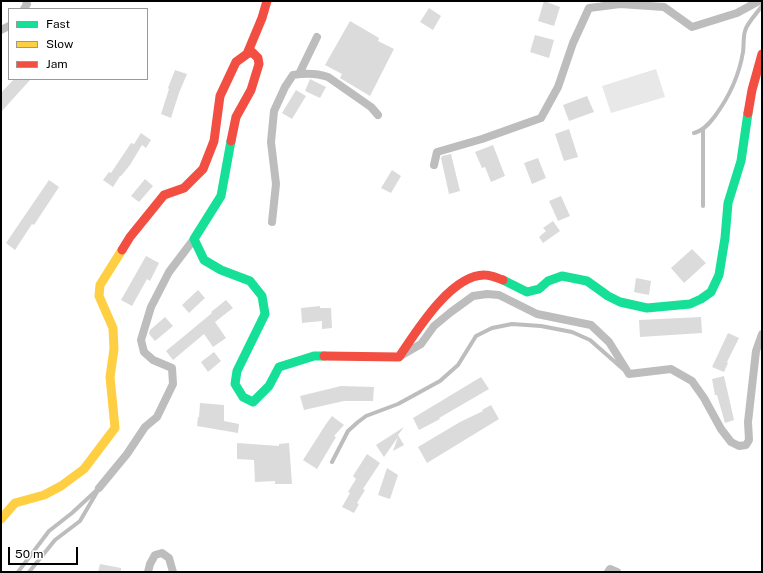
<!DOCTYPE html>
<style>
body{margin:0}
#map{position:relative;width:763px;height:573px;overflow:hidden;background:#fff;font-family:"Public Sans",sans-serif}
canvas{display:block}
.frame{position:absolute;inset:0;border:2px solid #000;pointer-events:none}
.legend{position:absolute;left:8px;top:8px;width:140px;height:72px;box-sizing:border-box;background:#fff;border:1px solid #999;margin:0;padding:5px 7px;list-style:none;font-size:12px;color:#000}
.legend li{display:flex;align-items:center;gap:8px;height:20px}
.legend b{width:20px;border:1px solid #999}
.scale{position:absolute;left:8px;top:547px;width:70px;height:18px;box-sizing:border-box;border:2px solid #000;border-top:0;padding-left:5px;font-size:12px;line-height:14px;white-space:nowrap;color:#000;-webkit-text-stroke:3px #fff;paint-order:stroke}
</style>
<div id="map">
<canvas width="763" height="573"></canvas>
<div class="frame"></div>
<ul class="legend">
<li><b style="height:5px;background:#16e098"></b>Fast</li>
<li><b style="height:5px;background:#ffcf43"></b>Slow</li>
<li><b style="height:5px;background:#f24e42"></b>Jam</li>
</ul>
<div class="scale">50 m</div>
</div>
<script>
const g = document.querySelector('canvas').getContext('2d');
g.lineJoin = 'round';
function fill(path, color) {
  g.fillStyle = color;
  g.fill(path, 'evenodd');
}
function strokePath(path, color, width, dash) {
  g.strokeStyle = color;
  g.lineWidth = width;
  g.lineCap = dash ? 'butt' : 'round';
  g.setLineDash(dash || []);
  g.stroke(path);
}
const green = new Path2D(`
 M656 69 665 97 611 113 602 86Z`);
const building = new Path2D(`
 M544 1 560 7 554 26 538 21Z
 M429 8 441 16 433 30 420 22Z
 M350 21 379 38 378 41 394 49 370 96 340 78 342 74 325 65Z
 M535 35 554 40 549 58 530 52Z
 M175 70 187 74 179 93 171 118 161 114 169 89 168 88Z
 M14 79H31L1 112V93Z
 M310 79 326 87 320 98 305 91Z
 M296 90 306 96 292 119 282 113Z
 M587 96 594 112 569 121 563 105Z
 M569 129 578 157 564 161 555 134Z
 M141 133 151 140 146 148 142 145 130 165 121 176H120L113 187 103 180 109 172 111 173 131 143 134 144Z
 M493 145 505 176 491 182 485 167 482 168 475 152Z
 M451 154 460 191 449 194 441 158 442 156Z
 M538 158 546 178 532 184 524 163Z
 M392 170 401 176 391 193 381 188Z
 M145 179 153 186 139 202 131 196Z
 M49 180 59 187 34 225 32 224 15 250 6 243Z
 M561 196 570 216 558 221 549 201Z
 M553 221 560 231 543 243 539 237 546 231 543 228Z
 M692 249 706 263 684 283 671 268Z
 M146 256 159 263 150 281 147 279 132 306 121 300Z
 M636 278 651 281 649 295 634 292Z
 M198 290 205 298 189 313 182 305Z
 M226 300 233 308 215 322 226 338 213 347 204 334 173 360 166 351 212 313 211 312Z
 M320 306V308H331L332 328 322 329V321L302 323 301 308Z
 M165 317 173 326 155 341 149 334 150 330Z
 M701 317 702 333 640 337 639 320Z
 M728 333 739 338 727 362 728 363 724 372 712 367Z
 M214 352 221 361 208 372 201 362Z
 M724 376 734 420 725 423 717 395H715L712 379Z
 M481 377 489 389 439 418 440 419 419 430 413 418Z
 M341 386 374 387 373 401H344L304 410 300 396Z
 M200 403 224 405V421L239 424 238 433 197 426 198 417H199Z
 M491 405 499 419 427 463 418 447 460 422 483 411 482 410Z
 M332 416 344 425 334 436 336 437 317 469 303 460 326 424Z
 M404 427 398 435 404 445 393 451 398 437 384 457 376 445Z
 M237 443 279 446V444L289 443 292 484H275V481L255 482 254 460 237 459Z
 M367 454 380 463 363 489 365 490 357 503 359 504 354 513 342 507 350 493 348 492 356 479 353 476Z
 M387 468 398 475 390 499 378 495Z
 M100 564 121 568V572H98Z`);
const lane = new Path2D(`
 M703 129V206
 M694 133C703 131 709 124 715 116 729 97 739 76 743 52 744 45 743 38 745 31 747 23 757 13 762 6
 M332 462 348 431 358 422 366 416 398 404 440 381 458 365 476 336 492 328 512 324 541 326 572 332 590 340 623 369
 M18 572 49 531 72 513 99 488
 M29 572 55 540 80 521 97 492`);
const street = new Path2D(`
 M24 9 27 4 26 1
 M1 30 9 26
 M299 74 317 37
 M434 165 437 152 482 139 541 118 558 87 573 43 589 8 620 4 664 7 692 27 737 13 759 1
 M272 222 276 184 271 142 274 111 285 87 293 75C306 73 316 73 328 77L371 107 378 115
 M402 355 421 344 434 326 451 312 473 296 487 294 499 295 537 314 591 325 609 342 629 374 671 369 692 381 704 398 721 429 731 442 739 446 746 445 749 440 748 422 756 351 762 334
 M99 488 127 454 145 427 157 417 173 384 172 368 153 360 144 352 141 340 151 307 169 272 194 239
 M148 572 150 564 155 555 162 553 169 558 173 572
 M608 572 610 569 617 572`);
const fast = new Path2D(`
 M231 141 221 196 194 239 204 260 221 270 250 281 262 296 265 314 237 371 235 384 243 397 253 402 269 386 279 367 314 356H324
 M503 280 527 292 539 289 548 281 562 276 587 281 608 296 620 302 647 308 690 304 701 299 711 292 719 275 725 238 728 203 741 161 748 113`);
const slow = new Path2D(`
 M1 519 15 503 44 495 61 486 84 469 115 428 110 377 114 349 113 328 99 296 100 285 122 250`);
const jam = new Path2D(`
 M748 113 752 90 762 54
 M231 141 236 117 251 90 259 64 258 58 252 52 247 54 262 18 267 1
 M122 250 130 237 164 195 184 188 203 169 214 141 220 96 236 62 247 54
 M324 356 399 357C416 332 451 274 485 275 491 275 497 278 503 280`);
fill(green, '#e8e8e8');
fill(building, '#dbdbdb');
strokePath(lane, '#bdbdbd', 4);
strokePath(street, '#bdbdbd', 8);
strokePath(fast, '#16e098', 9);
strokePath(slow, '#ffcf43', 9);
strokePath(jam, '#f24e42', 9);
</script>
